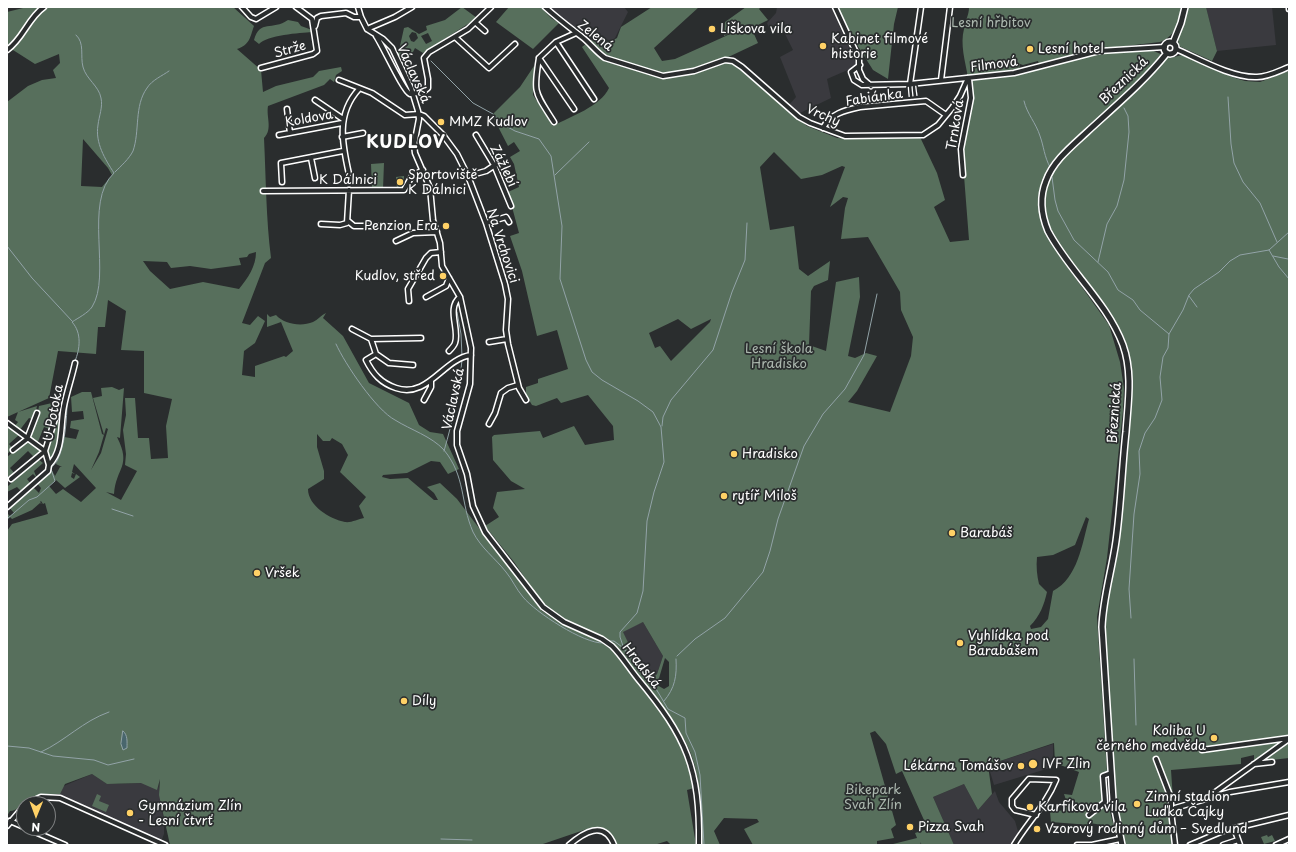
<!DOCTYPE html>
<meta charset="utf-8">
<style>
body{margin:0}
#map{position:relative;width:1296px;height:852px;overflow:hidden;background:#2a2d2e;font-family:"Playpen Sans",sans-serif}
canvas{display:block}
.frame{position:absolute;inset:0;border:8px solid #fff;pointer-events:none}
.north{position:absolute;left:16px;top:796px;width:40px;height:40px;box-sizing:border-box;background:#2a2d2e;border:1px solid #7f8182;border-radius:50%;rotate:181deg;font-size:11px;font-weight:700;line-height:16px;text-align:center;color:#fff}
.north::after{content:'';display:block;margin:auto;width:14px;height:18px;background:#ffd166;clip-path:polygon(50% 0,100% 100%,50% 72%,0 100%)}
</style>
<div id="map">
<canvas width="1296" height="852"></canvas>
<div class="frame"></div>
<div class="north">N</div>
</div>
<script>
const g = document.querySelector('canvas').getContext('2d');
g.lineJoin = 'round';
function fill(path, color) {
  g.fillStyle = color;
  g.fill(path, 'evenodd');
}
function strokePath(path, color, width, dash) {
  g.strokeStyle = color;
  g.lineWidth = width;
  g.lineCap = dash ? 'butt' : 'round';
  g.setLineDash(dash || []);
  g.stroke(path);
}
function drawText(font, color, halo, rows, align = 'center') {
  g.font = font + ' "Playpen Sans",sans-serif';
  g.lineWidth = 3.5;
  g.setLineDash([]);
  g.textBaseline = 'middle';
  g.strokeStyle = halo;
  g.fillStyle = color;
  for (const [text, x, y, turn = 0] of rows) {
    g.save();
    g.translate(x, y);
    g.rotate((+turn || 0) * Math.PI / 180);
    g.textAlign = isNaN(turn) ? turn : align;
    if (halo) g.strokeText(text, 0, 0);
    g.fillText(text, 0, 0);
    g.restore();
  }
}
const built = new Path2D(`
 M547 7H624L628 12 615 38 611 41 594 35H584L564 23Z
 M777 7H831L857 66 827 79 831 98 798 114 788 106 796 97 780 57 793 50 780 24 769 28 767 23 776 13Z
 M1206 7H1272L1276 45 1217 51Z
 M643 622 663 656 657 674 655 676 640 667 622 631Z
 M1053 744V767L994 785 988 765Z
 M92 774 107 784H116L141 783 157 775 164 823V834L161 842 57 794 59 789 66 785Z
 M964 784 978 810 995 791 999 802 1015 821 1019 835 1012 845H954L933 797Z`);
const green = new Path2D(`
 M27 7H233L254 26C250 37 250 45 237 49L261 70 263 92 276 86 313 77 319 71 341 67 342 71 336 75 334 82 330 79 324 85 268 106C266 117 273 129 264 138 266 179 266 218 271 258L265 263 242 323 250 325 258 316 265 321 255 343 244 351 242 375 255 377V366L284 356 286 357 293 351 281 322 267 327V314L270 317 276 315C284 324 301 327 313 322 318 320 321 315 326 313L323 318 343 336 369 383 409 403 419 425 430 432 443 434 459 469 448 474 440 462 431 461 407 473 383 475 382 477 390 479 408 478 434 500H438L434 493 427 487 440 483 457 499 542 611 565 625 590 636 610 648 645 689 664 714 677 736 687 760 694 788 687 790 696 845H671L667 841 654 845H615L601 830 587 829 540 845H170L159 795 160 779 157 790 141 783 107 784 92 774 65 784 60 794C49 794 36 795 26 801 20 804 18 811 10 811L7 816V531L12 524 48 514 45 503 43 504 41 501 40 502 42 504 40 503 32 510 12 519 10 517 7 520V513L10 516 14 513 8 506 32 486 39 493 41 488 36 482 51 469 55 476 60 467H62L56 464 64 437 76 439 79 430 70 428 71 421 84 419 83 411 72 412 71 397 82 392H91L102 434 104 435 93 398 102 396 101 388 112 387 119 390 124 388 120 438 117 437C132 467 116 467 114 494L106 492 121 500 137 471 125 465 126 454 123 430 126 415 125 398H135L138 438H149L151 459 168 458 166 426 172 399 144 393V351L121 350 126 311 108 300 105 327H98L96 354 58 351 49 398 7 417V102L28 86 42 80 56 78 53 70 60 63 59 54 35 64 13 50 7 53V12ZM83 139 108 168 112 175 102 187 81 186ZM256 252C256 266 248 278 239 289L203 282 170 289 150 271 143 261 167 262 171 268 190 266 211 269 241 265 239 258 247 257 249 254ZM106 428 108 429 101 453 91 470 99 452ZM317 434 323 441H330L332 438 342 444 348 455 340 472 366 497 359 506 364 518C358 519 351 523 345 522 330 519 308 506 308 489L324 479V471L317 447ZM74 464 96 488 81 502 63 489 56 494 49 486 56 480 65 488 80 477 76 474 74 479 71 477 72 473 75 474 72 472Z
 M462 7 477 18 423 53 415 48 408 62 401 65 398 55 404 28 408 27 419 34 427 30 426 26 445 20ZM412 32 416 33 418 38 414 42 411 41 409 36ZM428 33 432 41 426 44 421 36Z
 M509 7H541L551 18 559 23 533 49 496 22Z
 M652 7H699L654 48 662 61 675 59 750 25 758 43 722 60 721 63H733L807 126 837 138 851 139 920 137 937 173 945 200 934 207 950 242 969 240 962 150 971 80 1004 77 1035 70 1102 52 1149 49 1170 58 1182 55 1232 77 1245 81 1260 82 1289 71V758L1254 762V755L1241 758V764L1171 770 1174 814 1170 833 1172 845H1126L1121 836 1116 807 1105 630V608L1119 538 1132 396V368L1128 348 1120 329 1069 259 1064 262 1109 325 1120 362 1124 388 1123 411 1107 558 1097 617 1107 772 1101 775V777L1114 827 1090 823V825L1051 822 1050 812 1065 810 1067 803 1064 794 1072 795 1079 772 1055 763 1054 743 988 765 992 794 978 810 964 784 933 797 954 845H922L920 842 921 845H889L917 838 915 833 928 829 902 771 896 774 886 744 875 731 870 733 896 825 891 829 894 838 877 841V845H753L744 829 759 822 757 819 724 818 714 831 720 845H701C701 815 702 783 691 754 676 715 642 685 620 650L608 639 567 620 551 611 541 601 514 562 485 526 499 517 493 508 497 492 525 489 511 481 493 460 492 437 494 435 540 431 543 438 574 426 585 445 614 440 613 426 588 395 561 403 557 398 536 406 532 405 526 395V387L538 383V379L568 369 557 330 537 336 522 271 510 236 519 233 508 192 519 187 514 164 510 157 520 151 514 142 508 146 492 115 520 87 534 66 533 95 553 126C571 116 600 107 609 88L582 47 595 37 610 42 617 38 621 27ZM774 152 801 179 822 175 842 166 845 167 830 207 843 197 848 198 845 208 841 239 868 237 900 292 901 310 913 337 911 356 890 412 848 402 857 391 877 356 866 353 855 358 848 356 860 297 859 277 836 282 826 351 809 345 811 291 814 286 828 280 830 261 808 276 799 269 794 226 770 230 760 167ZM678 319 691 329 711 319 710 322 671 361 660 346 655 348 649 333ZM1086 517 1089 519C1082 544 1078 578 1053 591L1048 619 1041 627 1031 629 1030 626C1040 616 1044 605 1047 592L1039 584C1037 576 1036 566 1037 557L1053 555 1075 545ZM643 622 663 656 657 674 655 676 640 667 623 632ZM665 658 669 662V686L664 689 657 685Z
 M746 7H761L759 9 768 20 754 27 750 24 724 36 725 22Z
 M837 7H898L894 24 888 79 873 70 849 32Z
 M969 7H1181C1179 22 1176 36 1160 42L1083 51 1039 65 1038 61 1023 65 1020 64 1019 70 968 77C965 61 960 44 964 29 965 20 969 16 969 7Z
 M1187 7H1206L1217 51 1212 61 1179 46 1178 39Z
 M288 20 298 22 301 26 312 30V32C300 33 267 35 259 44L254 40C260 19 272 31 288 20Z
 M384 163 383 189H372L371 164Z
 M404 176V187L397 189 396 177Z
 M52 403 51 411 57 412 52 430 44 427 37 444 29 438 36 424 39 406Z
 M37 406 34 420 29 418 19 431 14 427 18 422 15 420 18 412Z
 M57 422 62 423 56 454 48 463V446Z
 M7 424 20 434 9 444 13 449 7 454Z
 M28 440 43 451 35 458 28 451 10 468 15 474 7 477V457Z
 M43 454H46V460L42 455 38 459 43 463 34 471 36 476 39 477 37 478 33 474 27 479 31 484 22 492 17 487 7 492V487Z
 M97 794 101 796 99 801 109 805 106 812 92 806Z
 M1267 835 1268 837 1272 835 1275 841 1264 844 1261 837Z`);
const water = new Path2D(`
 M123 731C128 735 127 742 127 748L123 750 121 744Z`);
const stream = new Path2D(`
 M431 61 473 103 493 114 504 125 515 131 539 139 551 156 562 226 560 279 586 360 592 372 602 380 638 401 653 412 661 427 664 462 654 492 647 521 643 591 637 613 620 632V637L624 649 652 682 668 709 685 718 686 733 695 752 700 775 704 845
 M1228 97 1231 144 1234 163 1243 182 1260 203 1277 242
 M1024 101C1027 114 1036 123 1040 136 1044 147 1044 156 1050 167
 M115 172C121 166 129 159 133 151 140 131 134 106 147 88 152 80 162 76 169 71
 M555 175 589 142
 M1052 177 1055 200 1058 211 1074 240 1108 272 1118 290 1133 300 1140 310 1169 334 1168 348 1163 357 1160 377 1162 400 1155 418 1145 433 1139 451 1140 474 1134 514 1129 589 1131 618
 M7 246 32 278 72 321
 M1269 250 1279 267 1289 279
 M1273 256 1288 259
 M1098 262 1107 224 1117 206 1124 180 1129 132 1128 116 1124 108
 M1189 296 1197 307
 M457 312 461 334 462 357
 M1169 334 1183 310 1189 295 1194 289 1219 272 1230 261 1240 255 1269 250 1289 232
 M336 344C345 364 376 410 395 420 411 430 431 436 444 450 466 477 460 502 473 532 481 548 495 558 506 572 512 579 516 589 523 597 535 612 584 644 603 643
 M75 361C80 349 82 333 72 322 78 318 88 313 92 307 112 276 83 202 114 173 105 159 95 143 98 125 99 116 103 107 101 98 99 86 86 79 83 67 80 56 85 43 76 35
 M662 426 663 417 671 400 713 350 732 292 745 260 747 223
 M444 451C453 420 459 392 462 360
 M112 509 133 516
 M7 519 29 500 37 497 55 481 51 469C52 465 55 465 57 461 65 446 67 419 67 401
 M609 641H614L622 647
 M677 656 695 639 725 618 763 572 770 551 778 519 804 446 823 414 845 389 864 355 877 294
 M1134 659 1136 725
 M664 701C675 688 677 676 676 659
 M7 746 29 748 53 756 94 760 108 765 134 759
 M41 752C65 741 83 721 109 712
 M441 839 472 840`);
const minor = new Path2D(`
 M242 7 251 17 256 19 276 7
 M358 7 361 17 367 29 383 39 392 48 411 88 418 111 419 119 414 145 415 153 430 188 433 220 440 243 442 266 460 297 471 348 470 384 457 431V445L467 474 473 506 485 532 543 607 564 622 602 639 612 646C622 656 629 668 638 679 687 738 700 768 699 845
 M545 7C557 18 569 27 582 37 590 43 596 52 605 58L663 76 694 71 725 60 733 61 742 67 799 117 810 123 845 136 923 135 938 125 952 108 960 96 968 78
 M835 7 859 59V70L863 79 871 86
 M1289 7V9
 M476 23 485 31
 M315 26 317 18 321 16 346 13 354 17H361
 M367 29 395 17 412 7
 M376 36C383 46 403 91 410 94L423 92 428 88V79L424 58 429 52 468 29 491 7
 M455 37 489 68 515 44
 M556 42 594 99
 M1176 49C1199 59 1232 78 1257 77 1268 77 1279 71 1289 67
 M7 50C23 39 28 18 44 7
 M539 58C533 94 535 92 554 122
 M539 58 574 109
 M539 58 556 42 576 33
 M860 65 851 72 854 80 862 85 910 84 1014 73 1099 51 1165 47
 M261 68 313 54 317 51 312 19 296 7
 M339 80 372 93 405 115 419 114 424 116 443 135 457 154 468 176 486 223 505 284 508 299 506 330 508 344 519 388 526 400
 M941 80 950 7
 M910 84 921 7
 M315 100 343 119
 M287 109 290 133
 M823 128C830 114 845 110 860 107L926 101 946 115
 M279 135 342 123
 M476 135 494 165 511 206
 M342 137 363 133
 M311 158 315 178
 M349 174C342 143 336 114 359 89
 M963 175 961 149 971 98 969 79
 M468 176 486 171 501 161
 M282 182 281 163 343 151
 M263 191 404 190 412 176 423 170
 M348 221 354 226H393
 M486 223 506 217 509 222
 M321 224 340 225 347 223 349 190
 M396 241 413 233 437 232
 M426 297 446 286 449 278
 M409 301 408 289 426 258 431 253 441 252
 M352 329 371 339 421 338
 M371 339 376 354
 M489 342 507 339
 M449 351C451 349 454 346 455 343 460 330 446 308 460 297
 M376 354 366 360C373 374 381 383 396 388 428 399 443 359 471 355
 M376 354 389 363 413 365
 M424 400 431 387V380
 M7 423 45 451 49 465 48 471 7 507
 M489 424 495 413 501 393 508 388 518 385
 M13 450 27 439 37 413
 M49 465C64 450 60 425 64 406 67 391 72 377 75 363
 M11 479 45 451 59 406
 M1202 750 1289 738
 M1156 759 1171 798V810
 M1254 764 1272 762
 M1207 798 1289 739
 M26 804 41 797 60 798 165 845
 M1089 815 1105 802 1103 776 1111 773
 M10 821 24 827
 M7 826 24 806
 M26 828 65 845
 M1234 828 1240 845
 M569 845C583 833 604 819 614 845
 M1014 845C1027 823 1046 805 1056 780L1029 779 1012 799V806L1015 810 1036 815
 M1077 845H1092L1120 839
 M1175 845 1171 811 1175 808 1230 792 1289 782
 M1190 845 1223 831 1289 815
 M1223 845 1238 840
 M1276 845 1289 839`);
const major = new Path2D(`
 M1164 48a6 6 0 1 1 12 0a6 6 0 1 1-12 0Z
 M1173 43 1181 23 1185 7
 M1122 845 1113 800 1102 627C1103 598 1112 570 1116 541 1121 505 1122 468 1126 432 1128 403 1133 373 1123 345 1107 302 1069 271 1048 231 1041 214 1039 198 1046 181 1053 161 1072 146 1087 132 1114 107 1144 82 1167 53`);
const markers = [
 [712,29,4,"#ffd166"],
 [823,46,4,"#ffd166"],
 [1030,49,4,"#ffd166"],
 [441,122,4,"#ffd166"],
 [400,182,4,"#ffd166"],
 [446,226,4,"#ffd166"],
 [443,276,4,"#ffd166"],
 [734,454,4,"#ffd166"],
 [724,496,4,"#ffd166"],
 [952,533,4,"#ffd166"],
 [257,573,4,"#ffd166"],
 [960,643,4,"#ffd166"],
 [404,701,4,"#ffd166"],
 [1214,738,4,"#ffd166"],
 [1033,764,5,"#ffd166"],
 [1021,766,4,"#ffd166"],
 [1137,804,4,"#ffd166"],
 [1030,807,4,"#ffd166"],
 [130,813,4,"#ffd166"],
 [910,827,4,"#ffd166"],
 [1037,829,4,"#ffd166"]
];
const parkNames = [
 ["Lesní hřbitov",991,23],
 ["Lesní škola",779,349],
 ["Hradisko",779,364],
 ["Bikepark",873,790],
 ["Svah Zlín",873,805]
];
const poiNames = [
 ["Liškova vila",720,29],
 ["Kabinet filmové",831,39],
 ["historie",831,54],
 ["Lesní hotel",1038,49],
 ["MMZ Kudlov",449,122],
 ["Sportoviště",408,175],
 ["K Dálnici",408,190],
 ["Penzion Era",438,226,"right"],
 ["Kudlov, střed",435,276,"right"],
 ["Hradisko",742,454],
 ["rytíř Miloš",732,496],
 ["Barabáš",960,533],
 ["Vršek",265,573],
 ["Vyhlídka pod",968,636],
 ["Barabášem",968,651],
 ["Díly",412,701],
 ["Koliba U",1206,731,"right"],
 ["černého medvěda",1206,746,"right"],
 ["IVF Zlin",1042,764],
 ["Lékárna Tomášov",1013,766,"right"],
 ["Zimní stadion",1145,797],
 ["Luďka Čajky",1145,812],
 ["Gymnázium Zlín",138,806],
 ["- Lesní čtvrť",138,821],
 ["Karfíkova vila",1038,807],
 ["Pizza Svah",918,827],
 ["Vzorový rodinný dům – Svedlund",1045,829]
];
const streetNames = [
 ["Zelená",595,36,38],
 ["Strže",290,50,-15],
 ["Filmová",994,65,-7],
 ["Václavská",413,74,66],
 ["Březnická",1124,81,-44],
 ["Fabiánka III",882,97,-8],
 ["Vrchy",823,116,24],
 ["Koldova",309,119,-10],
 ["Trnková",956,125,-81],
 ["Zážlebí",503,166,64],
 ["K Dálnici",348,180],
 ["Na Vrchovici",502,246,72],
 ["Václavská",454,399,-78],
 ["U Potoka",54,413,-79],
 ["Březnická",1115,413,-86],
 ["Hradská",641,666,52]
];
const districtNames = [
 ["KUDLOV",406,143]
];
fill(built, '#3a3a3f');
fill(green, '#576f5c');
fill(water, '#49666d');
strokePath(water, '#92a3a7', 1);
strokePath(stream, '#92a3a7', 1);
strokePath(minor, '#fff', 7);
strokePath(major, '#fff', 8);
strokePath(minor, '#2a2d2e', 4);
strokePath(major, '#2a2d2e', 5);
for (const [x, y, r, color] of markers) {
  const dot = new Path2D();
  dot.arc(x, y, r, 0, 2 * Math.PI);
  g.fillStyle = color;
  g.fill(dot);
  strokePath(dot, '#2a2d2e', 1.5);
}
drawText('13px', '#abb7ae', '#2a2d2e', parkNames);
drawText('13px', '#fff', '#2a2d2e', poiNames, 'left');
drawText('13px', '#fff', '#2a2d2e', streetNames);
g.letterSpacing = '1px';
drawText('bold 17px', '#fff', '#2a2d2e', districtNames);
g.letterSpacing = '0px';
</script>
